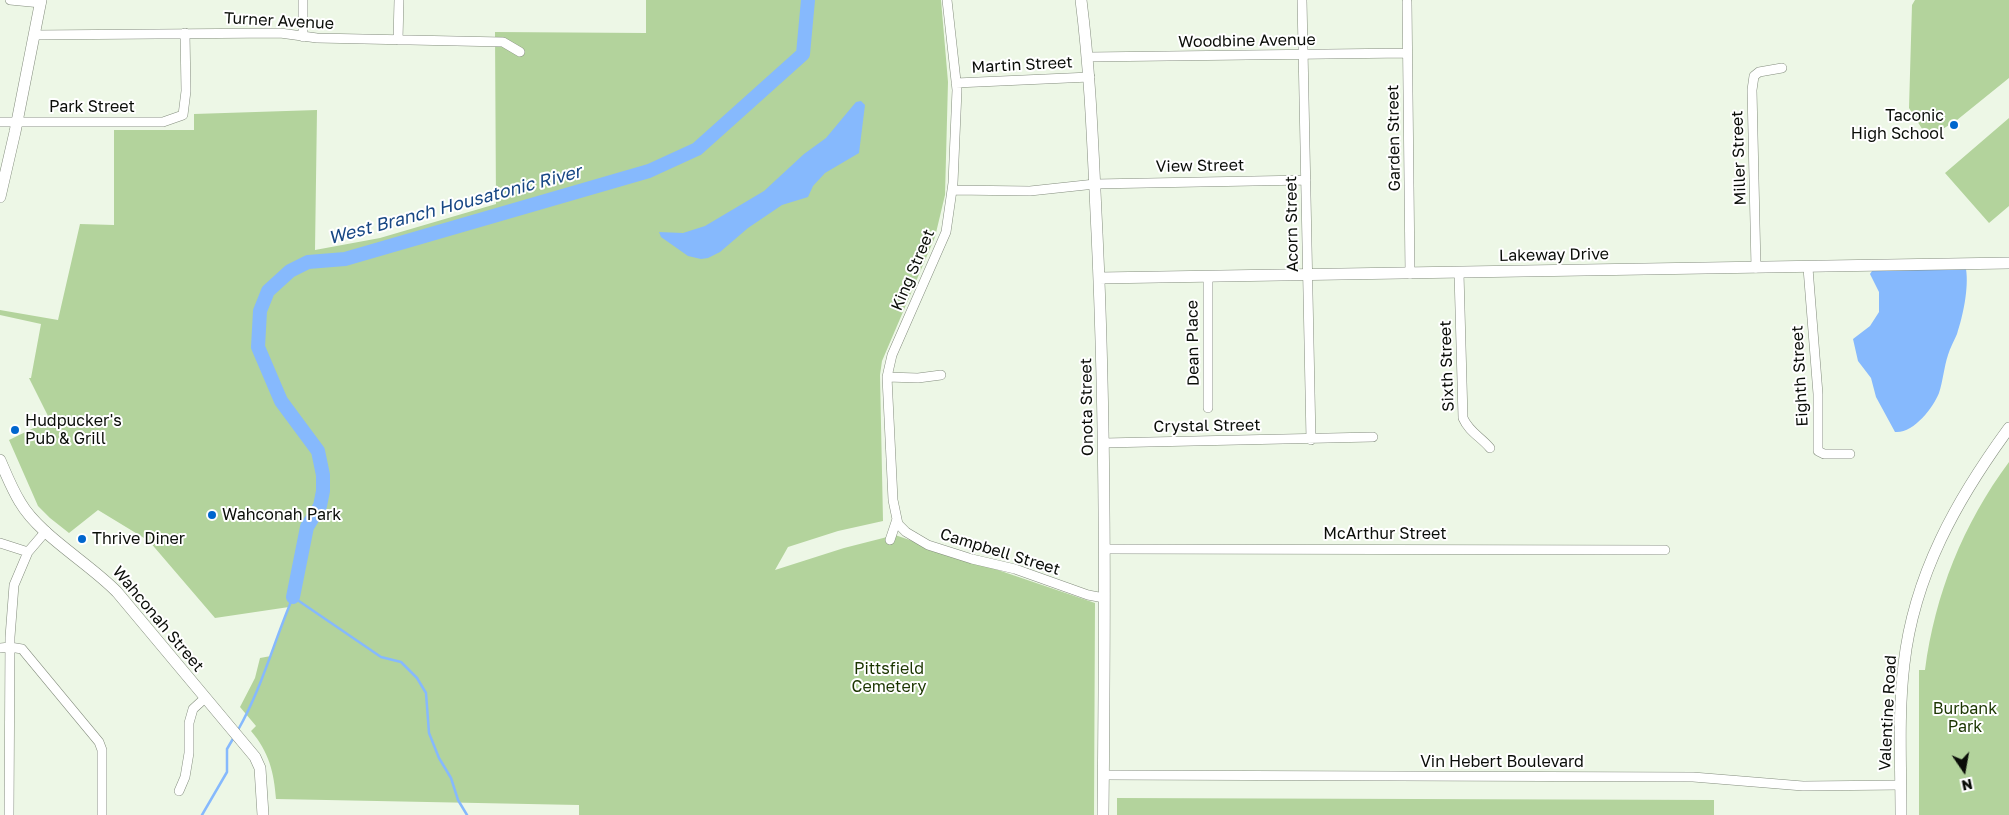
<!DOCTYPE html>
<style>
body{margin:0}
#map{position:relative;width:2009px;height:815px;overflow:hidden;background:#edf7e6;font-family:"Golos Text",sans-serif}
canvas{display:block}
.north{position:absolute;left:1939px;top:745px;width:50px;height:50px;-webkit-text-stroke:4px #fff;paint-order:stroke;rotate:168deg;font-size:14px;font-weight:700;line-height:20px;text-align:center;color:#0a0d08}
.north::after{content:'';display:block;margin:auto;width:18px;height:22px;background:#0a0d08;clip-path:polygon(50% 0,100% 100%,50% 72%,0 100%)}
</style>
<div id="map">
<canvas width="2009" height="815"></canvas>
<div class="north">N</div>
</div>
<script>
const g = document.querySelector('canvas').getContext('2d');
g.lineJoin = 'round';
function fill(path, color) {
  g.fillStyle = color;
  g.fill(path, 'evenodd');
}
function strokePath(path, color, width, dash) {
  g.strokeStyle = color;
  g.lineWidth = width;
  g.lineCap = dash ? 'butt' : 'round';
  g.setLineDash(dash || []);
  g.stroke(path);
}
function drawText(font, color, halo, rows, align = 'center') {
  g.font = font + ' "Golos Text",sans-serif';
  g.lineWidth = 4;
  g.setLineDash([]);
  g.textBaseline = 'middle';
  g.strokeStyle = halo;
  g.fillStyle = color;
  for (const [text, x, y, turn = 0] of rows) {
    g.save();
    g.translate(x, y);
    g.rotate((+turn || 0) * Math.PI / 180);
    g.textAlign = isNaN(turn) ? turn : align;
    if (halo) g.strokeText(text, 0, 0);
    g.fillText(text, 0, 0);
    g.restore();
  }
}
const green = new Path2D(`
 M646 0H941L948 82 945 195 935 237 882 361 880 375 883 521 838 531 788 547 775 570 844 548 895 535 1095 603 1094 815H579V805L276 799C274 772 269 752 251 731L256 726 240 707 255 678 260 658 271 656 289 607 215 618 149 541 98 510 69 533 50 518 38 506 9 440 50 420 29 378H31L41 324 0 315V310L58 320 80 224 114 225V130H194V114L317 110 315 250 380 238 496 204 495 32 646 33Z
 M1915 0H2009V78L1957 120 1938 132H1924L1909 108 1912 5Z
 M2009 118V206L1989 223 1945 173Z
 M2009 462V815H1919V670H1925C1935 594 1963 524 2009 462Z
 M1117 798 1714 800V815H1117Z`);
const water = new Path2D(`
 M861 101 865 105 859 153 825 173 813 186 808 197 782 205 748 228 720 252 708 258 701 259 688 256 661 237 659 232 683 233 705 226 764 191 804 154 826 138 856 102Z
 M1900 269H1966C1969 288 1963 316 1957 334 1954 341 1950 348 1948 355 1944 367 1943 381 1939 393 1933 408 1913 434 1895 432L1876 397 1871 378 1858 361 1853 339 1870 326 1879 312V292L1870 274 1872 271Z`);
const stream = new Path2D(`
 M238 730C262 688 274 641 293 597L381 657 401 662 417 678 426 693 429 733 439 758 451 778 458 800 467 815
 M202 815 227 772V749L234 737`);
const river = new Path2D(`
 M293 597 307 527 320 506 323 491V475L318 451 281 401 258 347 260 311 268 291 290 271 308 262 345 259 649 171 697 149 803 54 808 0`);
const minor = new Path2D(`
 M10 0 41 3
 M947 0 957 90 953 183 946 232 892 355 887 377 893 500 898 524 906 532 928 545 972 559 1015 569 1088 595 1104 598
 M1302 0 1311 440
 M1407 2 1410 274
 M34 35 280 33 317 38 503 42 520 52
 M303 37V0
 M398 40 399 0
 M1088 57 1407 53
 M956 83 1090 77
 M0 122H163L183 115 186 91 185 33
 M952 190 1030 191 1095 184 1306 180
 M1756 268 1752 90 1754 76 1759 72 1782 68
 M1808 268 1818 394V451L1824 454H1850
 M1459 273 1463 418C1469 432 1481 437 1490 448
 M1208 276V408
 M887 377 918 378 941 375
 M1104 443 1373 437
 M890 540 897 519
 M0 543 28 552
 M1105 549 1665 550
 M0 648 10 647 22 649 99 742 102 750V815
 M1103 775 1693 777 1803 786 1901 785
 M179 791 185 777 189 753V723L193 709 205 698
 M9 815 10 637 14 585 28 552 46 531`);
const tertiary = new Path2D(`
 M1081 0C1091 79 1093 154 1097 233 1106 427 1105 621 1103 815
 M0 197 15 132 41 0
 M1099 278 2009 263
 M0 460C6 474 12 489 20 502 39 535 89 563 117 592L255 757 260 768 263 815
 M1901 815C1901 765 1898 714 1904 664 1914 575 1957 499 2009 428`);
const markers = [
 [1954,125,5,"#0066ce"],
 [15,430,5,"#0066ce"],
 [212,515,5,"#0066ce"],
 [82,539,5,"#0066ce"]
];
const streetNames = [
 ["Turner Avenue",279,21,3],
 ["Woodbine Avenue",1247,41,-1],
 ["Martin Street",1022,65,-3],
 ["Park Street",92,107],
 ["Garden Street",1394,138,-91],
 ["Miller Street",1739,158,-92],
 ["View Street",1200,166,-1],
 ["Acorn Street",1292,224,-91],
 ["Lakeway Drive",1554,255,-1],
 ["King Street",913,270,-67],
 ["Dean Place",1193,343,-91],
 ["Sixth Street",1447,366,-92],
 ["Eighth Street",1800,376,-93],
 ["Onota Street",1087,407,-91],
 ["Crystal Street",1207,426,-1],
 ["McArthur Street",1385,534],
 ["Campbell Street",1000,552,17],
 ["Wahconah Street",158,619,50],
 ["Valentine Road",1888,713,-87],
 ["Vin Hebert Boulevard",1502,762]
];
const poiNames = [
 ["Taconic",1944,116,"right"],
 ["High School",1944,134,"right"],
 ["Hudpucker's",25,421],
 ["Pub & Grill",25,439],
 ["Wahconah Park",222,515],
 ["Thrive Diner",92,539]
];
const parkNames = [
 ["Pittsfield",889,669],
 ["Cemetery",889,687],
 ["Burbank",1965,709],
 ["Park",1965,727]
];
const waterNames = [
 ["West Branch Housatonic River",455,205,-15]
];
fill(green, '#b3d39c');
fill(water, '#86b9fd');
strokePath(stream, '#86b9fd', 2.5);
strokePath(river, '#86b9fd', 14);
strokePath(minor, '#848d7e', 10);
strokePath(tertiary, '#848d7e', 12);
strokePath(minor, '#fff', 9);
strokePath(tertiary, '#fff', 11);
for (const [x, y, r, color] of markers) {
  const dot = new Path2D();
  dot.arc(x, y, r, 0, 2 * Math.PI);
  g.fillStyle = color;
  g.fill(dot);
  strokePath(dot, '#fff', 2);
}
drawText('16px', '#0a0d08', '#fff', streetNames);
drawText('16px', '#0a0d08', '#fff', poiNames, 'left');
drawText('16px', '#1b3500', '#fff', parkNames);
drawText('italic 18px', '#174784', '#fff', waterNames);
</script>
